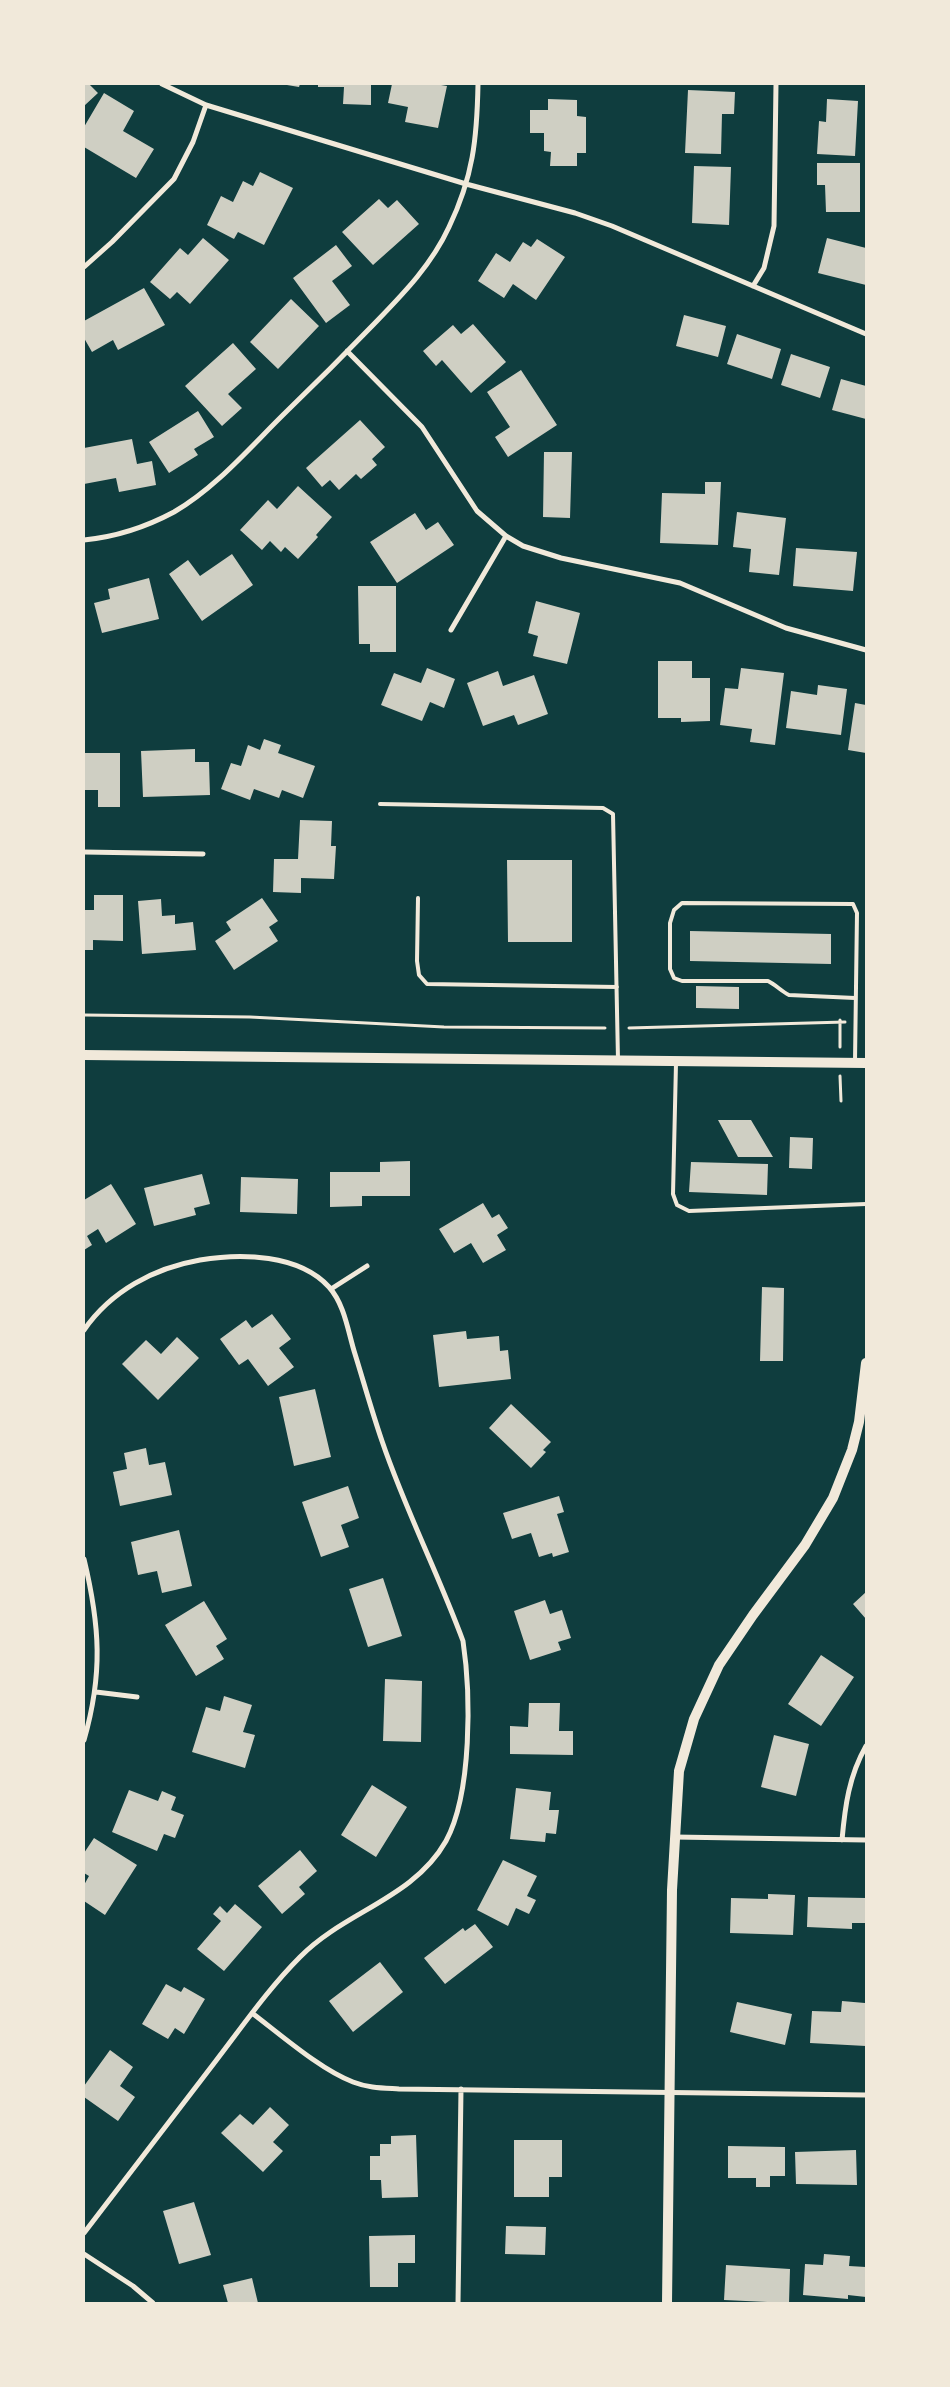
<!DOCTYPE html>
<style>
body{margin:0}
#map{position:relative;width:950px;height:2387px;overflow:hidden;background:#0f3d3e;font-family:"IBM Plex Sans",sans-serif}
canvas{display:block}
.frame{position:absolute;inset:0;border:85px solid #f1e9da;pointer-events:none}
</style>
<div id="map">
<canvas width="950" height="2387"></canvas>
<div class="frame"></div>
</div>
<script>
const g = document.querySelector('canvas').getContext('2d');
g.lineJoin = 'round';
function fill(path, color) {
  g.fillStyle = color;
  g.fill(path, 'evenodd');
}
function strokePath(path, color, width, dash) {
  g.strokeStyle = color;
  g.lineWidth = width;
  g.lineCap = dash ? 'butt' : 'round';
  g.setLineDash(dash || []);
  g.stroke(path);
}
const building = new Path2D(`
 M84 84H89L98 93 84 106Z
 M281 84H300L299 87Z
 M318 84H371V105L343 104 344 87H318Z
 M392 84H435L447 86 438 128 405 122 408 107 388 103Z
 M688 90 735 92 734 114H722L721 154 685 153Z
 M104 93 134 111 123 131 154 149 136 178 84 147V127Z
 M548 99 577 100V116L586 117V153H577V166H550L551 152 544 151V133H530V110H548Z
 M827 99 858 101 855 156 817 154 819 121 826 122Z
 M817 163H860V212H826L825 185H817Z
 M694 166 731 167 729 225 692 223Z
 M260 172 293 188 264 245 238 232 234 239 207 225 221 196 233 202 243 181 253 186Z
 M379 199 388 208 397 200 419 224 373 265 342 232Z
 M203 238 229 260 190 304 177 292 170 299 150 282 180 248 188 255Z
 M827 238 866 248V285L818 273Z
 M537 239 565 257 536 300 513 284 504 298 478 281 496 253 510 262 523 242 531 247Z
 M336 245 352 266 332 281 350 305 326 323 293 278Z
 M144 288 165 325 118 350 113 340 92 352 84 338V321Z
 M291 299 319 326 278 369 250 342Z
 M684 315 726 326 718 357 676 346Z
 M473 324 506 362 471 393 442 360 436 366 423 351 453 325 461 334Z
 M737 334 781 349 772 379 727 364Z
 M233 343 256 369 228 394 242 408 222 426 185 386Z
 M791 354 830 367 820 398 781 385Z
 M521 370 557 425 508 457 495 437 510 427 487 392Z
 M841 379 866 386V419L832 410Z
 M198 411 214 437 194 449 198 455 169 473 149 442Z
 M360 420 385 447 372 459 377 465 361 479 356 474 339 490 330 480 322 487 306 468Z
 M132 439 137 464 152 461 156 485 119 492 116 478 84 484V448Z
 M544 452H572L570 518 543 517Z
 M705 482H721L718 545 660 543 662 493 705 494Z
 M298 486 332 517 316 535 318 537 298 559 285 547 281 552 270 541 262 550 240 530 268 500 277 509Z
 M737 512 786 518 779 575 749 572 751 549 733 547Z
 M415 513 426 530 438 522 454 545 397 583 370 542Z
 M796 548 857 552 853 591 793 586Z
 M232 554 253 585 202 621 169 574 188 560 200 576Z
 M149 578 159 619 102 633 94 603 110 599 108 589Z
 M358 586H396V652H370V644H359Z
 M536 601 580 613 567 664 533 656 538 636 528 633Z
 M658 661H692V678H710V721L681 722V718H658Z
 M427 668 455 679 444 708 430 702 422 721 381 705 394 673 421 683Z
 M741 668 784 673 775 745 750 742 752 729 720 725 725 688 738 689Z
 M498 671 503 686 534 675 548 714 518 725 514 715 483 726 467 683Z
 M818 685 847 689 841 735 786 728 791 691 817 695Z
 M855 703 866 705V753L848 750Z
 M264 739 281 745 278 753 315 766 303 798 282 790 279 798 254 789 250 800 221 789 231 763 241 766 248 745 260 750Z
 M195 749V762H209L210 795 143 797 141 751Z
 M84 753H120V807H98V790H84Z
 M300 820 332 821 331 846H336L334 879 301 878V893L273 892 274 859H298Z
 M507 860H572V942H508Z
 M94 895H123V941L93 940V950H84V910H94Z
 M262 898 278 921 269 927 278 941 234 970 215 941 231 930 226 922Z
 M161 899 162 916 175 915V924L193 922 196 950 142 954 138 901Z
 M690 931 831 934V964L690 961Z
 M696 986 739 987V1009L696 1008Z
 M718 1120H751L773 1157H738Z
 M790 1137 813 1138 812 1169 789 1168Z
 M410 1161V1196H362V1206L330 1207V1172H380V1162Z
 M691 1162 768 1164 767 1195 689 1192Z
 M202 1174 210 1204 194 1208 196 1215 154 1226 144 1188Z
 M241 1177 298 1179 297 1214 240 1212Z
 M111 1184 136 1224 106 1243 98 1229 87 1236 92 1245 84 1250V1200Z
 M483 1203 492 1218 499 1214 508 1228 497 1235 506 1250 483 1263 471 1243 454 1253 439 1229Z
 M762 1287 784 1288 783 1361H760Z
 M272 1314 291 1339 279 1348 294 1367 268 1386 248 1359 239 1365 220 1339 246 1320 252 1328Z
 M466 1331 467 1339 499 1336 500 1351 508 1350 511 1379 439 1387 433 1335Z
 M177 1337 199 1358 158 1400 122 1364 146 1340 161 1354Z
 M315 1389 331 1457 294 1466 279 1397Z
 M511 1404 551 1442 543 1450 546 1452 531 1468 489 1428Z
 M146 1448 149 1465 165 1462 172 1495 120 1506 113 1472 127 1469 124 1453Z
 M348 1486 359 1518 341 1525 349 1547 321 1557 302 1502Z
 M559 1496 564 1512 557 1514 569 1552 553 1557 552 1553 539 1557 531 1533 512 1539 503 1513Z
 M179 1530 192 1586 162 1593 157 1571 138 1575 131 1542Z
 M383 1578 402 1636 368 1647 349 1589Z
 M866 1592V1619L853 1604Z
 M545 1600 550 1614 562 1610 571 1638 558 1642 561 1650 530 1660 514 1611Z
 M204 1601 227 1639 216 1646 224 1659 196 1676 165 1625Z
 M821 1655 854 1677 821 1726 788 1704Z
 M385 1679 422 1681 421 1742 383 1741Z
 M224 1696 252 1705 243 1732 255 1735 245 1768 192 1752 206 1707 220 1711Z
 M529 1703H560L559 1731H573V1755L510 1754V1726L528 1727Z
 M774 1735 809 1744 796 1796 761 1787Z
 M372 1785 407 1807 376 1857 341 1835Z
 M516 1788 551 1792 549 1810H559L556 1834 546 1833 545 1842 510 1839Z
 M129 1790 158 1801 162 1791 176 1797 171 1810 184 1815 175 1838 164 1834 157 1851 112 1832Z
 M94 1838 137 1865 105 1915 84 1901V1885L89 1876 84 1873V1853Z
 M300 1850 317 1871 299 1887 305 1894 282 1914 258 1886Z
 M503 1860 537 1876 527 1896 536 1900 529 1914 516 1908 508 1926 477 1910Z
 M768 1894 795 1895 793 1935 730 1933 731 1898 768 1899Z
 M808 1897 866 1898V1923H852V1929L807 1927Z
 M235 1904 262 1927 224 1971 197 1949 221 1921 213 1914 220 1906 227 1913Z
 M475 1924 493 1947 445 1984 424 1958 463 1928 465 1931Z
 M380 1962 403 1992 353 2032 329 2001Z
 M166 1984 181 1992 184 1987 205 1999 184 2034 175 2028 168 2039 142 2024Z
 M842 2001 865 2003 866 2046 810 2043 812 2011 841 2012Z
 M737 2002 792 2014 785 2045 730 2032Z
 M110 2050 133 2067 120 2086 135 2097 118 2121 84 2097V2086Z
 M270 2107 289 2125 273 2142 283 2151 263 2172 221 2133 240 2114 253 2125Z
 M416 2135 418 2197 382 2198 381 2180H370V2156H380V2144H391V2136Z
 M514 2140H562V2177H549V2197H514Z
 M728 2146 785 2147V2176H770V2187H756V2178H728Z
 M856 2150 857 2185 796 2184 795 2152Z
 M194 2202 211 2255 179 2264 163 2211Z
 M506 2226 546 2227 545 2255 505 2254Z
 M415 2235V2263H398V2287H370L369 2236Z
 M824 2254 850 2256 849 2266 866 2267V2297L848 2295V2299L803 2295 805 2264 823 2265Z
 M726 2265 790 2269 789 2303 724 2300Z
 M252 2278 258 2303H228L223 2285Z`);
const path = new Path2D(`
 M84 1015 250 1017 444 1027 605 1028
 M629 1028 845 1022
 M840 1047V1020
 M840 1076 841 1101`);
const service = new Path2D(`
 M380 804 603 808 613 814 618 1060
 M418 898 417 961 419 975 427 984 617 987
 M855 1061 857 913 853 904 682 903 674 910 670 923V969L674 978 682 981H768C776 985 781 991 789 995L855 998
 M676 1063 673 1194 677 1205 689 1211 866 1204`);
const minor = new Path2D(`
 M162 84 206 105 466 184 575 213 612 226 866 334
 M84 267 112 242 174 179 193 142 206 105
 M753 286 764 268 774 226 776 84
 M347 351 422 427 477 511 506 536 523 546 561 558 680 583 786 628 866 650
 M84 540C115 537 146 527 174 512 217 487 251 446 287 411 316 383 345 354 373 325 402 295 431 266 449 227 473 177 477 139 478 84
 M451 630 506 536
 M84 852 203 854
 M331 1289 367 1266
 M84 1330C111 1291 154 1268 200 1260 241 1253 299 1254 329 1287 345 1305 348 1332 355 1354 364 1383 372 1412 382 1441 405 1509 438 1573 463 1641 471 1694 472 1793 446 1841 413 1899 345 1911 300 1957 268 1989 242 2027 215 2062 171 2119 127 2176 84 2233
 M84 1559C100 1626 103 1674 84 1740
 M96 1692 137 1697
 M674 1837 866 1840
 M842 1840C845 1806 849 1776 866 1746
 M252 2013C281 2035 321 2070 353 2082 368 2088 384 2088 399 2089L866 2095
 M84 2254 133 2286 153 2303
 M458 2303 461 2089`);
const secondary = new Path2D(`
 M84 1055 866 1063
 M667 2303 672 1890 679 1771 694 1719 719 1665 753 1615 805 1545 833 1498 852 1450 859 1422 866 1363`);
fill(building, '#cfcfc3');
strokePath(path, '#f1e9da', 3);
strokePath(service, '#f1e9da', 4);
strokePath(minor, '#f1e9da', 5);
strokePath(secondary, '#f1e9da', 10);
</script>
